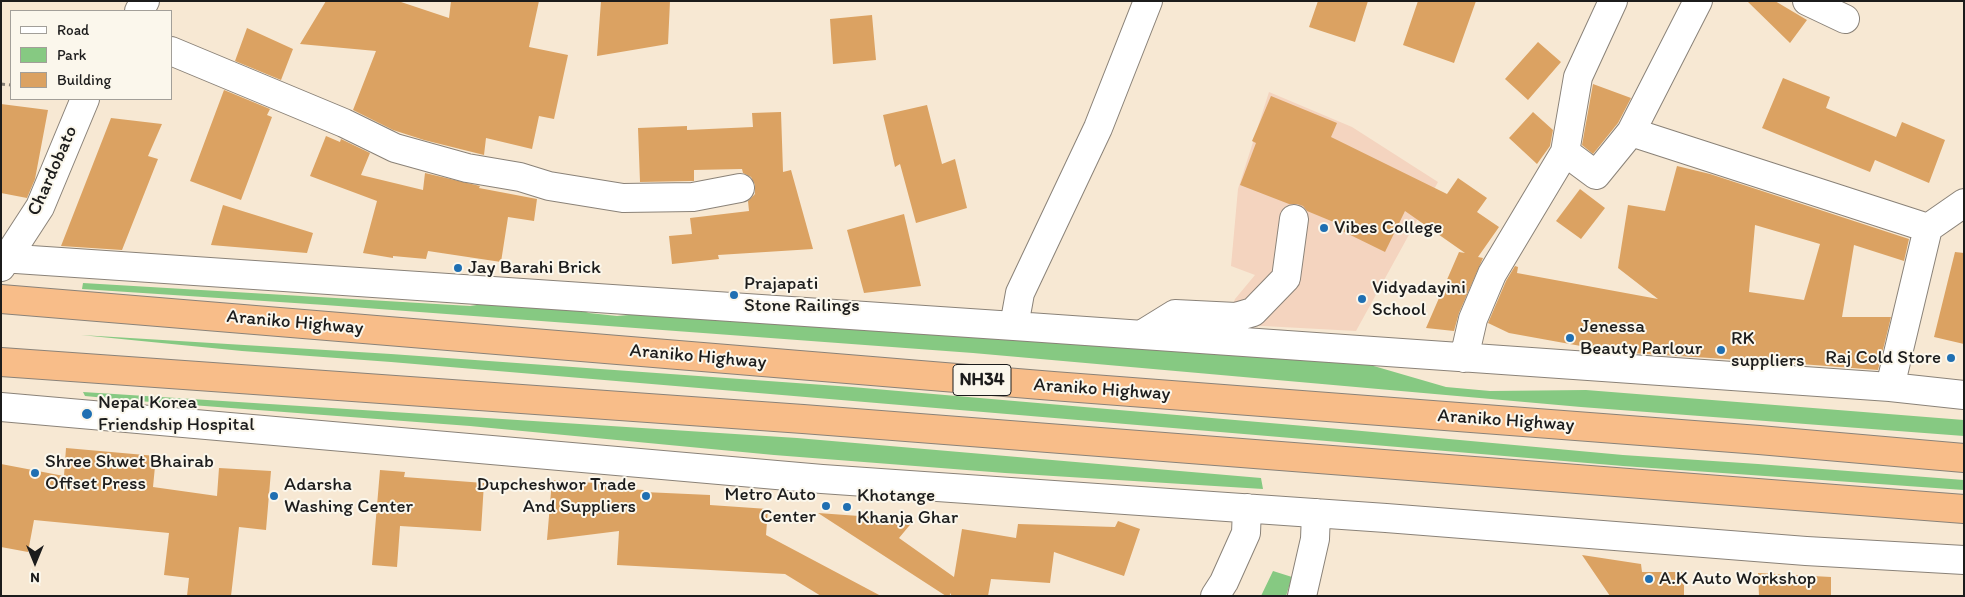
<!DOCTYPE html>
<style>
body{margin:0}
#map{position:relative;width:1965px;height:597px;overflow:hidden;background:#f7e8d3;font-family:Itim,sans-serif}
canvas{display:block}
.frame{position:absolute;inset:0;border:2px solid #1c1c1c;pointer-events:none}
.legend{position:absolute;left:10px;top:10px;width:162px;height:90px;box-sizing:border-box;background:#fbf7ec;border:1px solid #a29f99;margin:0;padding:6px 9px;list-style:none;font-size:15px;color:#1c1c1c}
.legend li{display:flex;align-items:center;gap:10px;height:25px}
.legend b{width:25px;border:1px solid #a29f99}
.north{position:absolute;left:10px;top:537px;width:50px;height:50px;-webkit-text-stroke:4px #fbf7ec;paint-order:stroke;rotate:180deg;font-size:14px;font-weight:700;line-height:20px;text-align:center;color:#1c1c1c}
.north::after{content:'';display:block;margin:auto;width:18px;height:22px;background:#1c1c1c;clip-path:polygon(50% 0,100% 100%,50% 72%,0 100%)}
</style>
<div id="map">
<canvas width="1965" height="597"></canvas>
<div class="frame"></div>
<ul class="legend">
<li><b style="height:6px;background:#fff"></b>Road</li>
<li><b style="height:14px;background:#86c982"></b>Park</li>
<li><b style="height:14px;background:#dba262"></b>Building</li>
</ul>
<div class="north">N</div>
</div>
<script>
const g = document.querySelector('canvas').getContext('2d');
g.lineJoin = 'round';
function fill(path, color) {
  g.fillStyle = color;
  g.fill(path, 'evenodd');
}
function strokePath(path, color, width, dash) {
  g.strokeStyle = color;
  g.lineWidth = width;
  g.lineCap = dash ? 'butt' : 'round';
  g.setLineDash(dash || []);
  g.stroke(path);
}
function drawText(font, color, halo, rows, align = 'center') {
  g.font = font + ' Itim,sans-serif';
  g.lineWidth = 4;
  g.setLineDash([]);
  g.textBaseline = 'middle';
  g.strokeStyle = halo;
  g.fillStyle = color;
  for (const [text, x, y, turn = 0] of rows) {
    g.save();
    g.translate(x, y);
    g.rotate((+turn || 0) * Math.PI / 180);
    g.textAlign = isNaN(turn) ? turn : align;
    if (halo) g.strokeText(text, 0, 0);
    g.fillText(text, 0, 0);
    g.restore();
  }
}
const built = new Path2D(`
 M1269 92 1352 127 1438 182 1356 331 1226 324 1235 299 1255 275 1231 266 1238 189Z`);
const green = new Path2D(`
 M83 283 470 306 503 301 566 305 589 313 617 316 663 312 1353 360 1446 387 1490 391 1586 390 1964 420V436L1581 407 973 353 325 305 82 289Z
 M81 335 391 354 852 387 1351 430 1623 455 1758 464 1964 480V490L1623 466 391 362 242 351Z
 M83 392 797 438 1261 478 1263 489 1005 473 774 455 470 426 138 401 85 396Z
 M1273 571 1292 577 1286 596H1261Z`);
const building = new Path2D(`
 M326 1H398L449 18 451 1H539L529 47 568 55 554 119 539 116 532 149 486 138 484 155 424 140 393 130 353 110 376 51 300 44Z
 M601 1H670L668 44 597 56Z
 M1318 1H1368L1355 42 1309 27Z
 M1418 1H1476L1454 63 1403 45Z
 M1747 1H1775L1807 20 1790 43Z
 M872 15 876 60 833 64 830 19Z
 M247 28 293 49 281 80 235 61Z
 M1538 42 1561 62 1528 100 1505 79Z
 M1783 78 1830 97 1826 108 1896 137 1902 122 1945 140 1929 183 1875 160 1870 172 1762 128Z
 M1593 84 1631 98 1618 123 1593 154 1582 145Z
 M224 90 270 109 267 115 272 117 241 200 190 181Z
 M1271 96 1337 123 1331 137 1447 194 1458 178 1487 198 1477 212 1499 227 1478 257 1483 258 1459 313 1454 331 1426 328 1459 252 1465 253 1405 211 1385 252 1334 227 1336 223 1307 211 1303 206 1297 204H1289L1240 185 1256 143 1252 141Z
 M1 104 48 110 35 179 27 198 1 193Z
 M927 105 942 164 955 159 967 208 916 223 900 164 895 167 883 115Z
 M781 112 783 172 791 170 813 249 718 255 719 259 672 264 669 236 692 234 690 218 749 211 748 201 755 194V185L751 177 743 173 742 169 694 170V181H691L640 182 638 128 687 126V130L753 127 752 113Z
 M1533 112 1553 130 1550 146 1537 164 1509 138Z
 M111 118 162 124 148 156 158 159 122 250 61 246Z
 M326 136 340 142 341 139 370 153 361 175 423 190 425 173 480 186 479 188 537 199 534 221 508 217 501 262 428 251 426 259 393 256V258L363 253 377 201 310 176Z
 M1677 166 1710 174 1909 239 1904 261 1854 245 1842 317H1891L1878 370 1775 362 1614 352 1509 333 1488 323 1506 281 1515 266 1518 267 1517 273 1658 299 1618 268 1628 205 1665 211ZM1755 225 1820 244 1804 300 1749 292Z
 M1580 189 1605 208 1581 239 1556 221Z
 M223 205 313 233 307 253 211 245Z
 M904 214 921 286 864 293 847 230Z
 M1955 252 1964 253V344L1934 337Z
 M66 448 156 456 153 487 217 496 219 468 271 471 266 530 239 527 231 596H187L189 578 164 575 169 533 34 520 28 552 1 547V464L64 476Z
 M380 470 405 472 404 477 484 483 481 531 400 526 397 567 372 565Z
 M552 480 609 484 610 488 644 490V492L710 495V505L768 509 766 535 881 596H821L785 574 617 565 619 531 547 540Z
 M818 513 914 520 899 538 954 577 962 529 1016 538 1018 524 1115 527 1118 521 1140 529 1124 576 1054 552 1050 583 991 579 988 596H951V593L949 596H946Z
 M1582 555 1641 564 1642 572H1684V596H1610Z
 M1758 573 1831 577V596H1759Z`);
const path = new Path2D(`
 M1 84 11 85`);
const minor = new Path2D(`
 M1807 1 1845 19
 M139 11 145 1
 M171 51 344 123 395 148 467 168 520 177 549 186 623 198 693 197 740 188
 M1631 132 1928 228
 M1565 152 1578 77 1613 1
 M1928 228 1964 203
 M1 258 1014 326 1890 387 1964 395
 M1 267 40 207 85 99
 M1014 326 1020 293 1098 128 1148 1
 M1141 335 1175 314 1236 317 1253 312 1286 278 1294 219
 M1464 358 1473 319 1492 274 1565 152 1596 175 1631 132 1698 1
 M1890 387 1928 228
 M1 407 822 479 1386 518 1806 551 1964 560
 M1215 596 1224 582 1246 533 1247 508
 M1302 596 1315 539 1316 513`);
const highway = new Path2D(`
 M1 299 1053 386 1759 440 1964 458
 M1 362 803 419 1964 509`);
const markers = [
 [1324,228,5,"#1f6fb2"],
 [458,268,5,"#1f6fb2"],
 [734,295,5,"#1f6fb2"],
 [1362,299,5,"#1f6fb2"],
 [1570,338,5,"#1f6fb2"],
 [1721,350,5,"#1f6fb2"],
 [1951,358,5,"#1f6fb2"],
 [87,414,6,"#1f6fb2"],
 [35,473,5,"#1f6fb2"],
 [274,496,5,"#1f6fb2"],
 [646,496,5,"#1f6fb2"],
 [826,506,5,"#1f6fb2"],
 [847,507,5,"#1f6fb2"],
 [1649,579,5,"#1f6fb2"]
];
const shields = [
 [982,380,58]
];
const shieldNames = [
 ["NH34",982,380]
];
const streetNames = [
 ["Chardobato",53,171,-66],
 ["Araniko Highway",295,323,5],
 ["Araniko Highway",698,357,5],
 ["Araniko Highway",1102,390,4],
 ["Araniko Highway",1506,421,4]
];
const poiNames = [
 ["Vibes College",1334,228],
 ["Jay Barahi Brick",468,268],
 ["Prajapati",744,284],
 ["Stone Railings",744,306],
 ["Vidyadayini",1372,288],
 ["School",1372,310],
 ["Jenessa",1580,327],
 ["Beauty Parlour",1580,349],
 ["RK",1731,339],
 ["suppliers",1731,361],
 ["Raj Cold Store",1941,358,"right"],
 ["Nepal Korea",98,403],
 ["Friendship Hospital",98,425],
 ["Shree Shwet Bhairab",45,462],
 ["Offset Press",45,484],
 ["Adarsha",284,485],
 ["Washing Center",284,507],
 ["Dupcheshwor Trade",636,485,"right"],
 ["And Suppliers",636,507,"right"],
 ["Metro Auto",816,495,"right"],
 ["Center",816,517,"right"],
 ["Khotange",857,496],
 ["Khanja Ghar",857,518],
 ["A.K Auto Workshop",1659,579]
];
fill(built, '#f4d4bf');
fill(green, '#86c982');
fill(building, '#dba262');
strokePath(minor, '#8a8278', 30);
strokePath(highway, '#8a8278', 30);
strokePath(path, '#8a8278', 3, [4, 4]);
strokePath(minor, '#fff', 28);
strokePath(highway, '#f8bd89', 28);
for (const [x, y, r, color] of markers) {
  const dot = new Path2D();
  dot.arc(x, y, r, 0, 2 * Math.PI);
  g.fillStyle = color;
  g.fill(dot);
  strokePath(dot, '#fbf7ec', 2);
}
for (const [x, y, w] of shields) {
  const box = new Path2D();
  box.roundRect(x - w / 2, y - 15.5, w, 31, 4);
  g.fillStyle = '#fbf7ec';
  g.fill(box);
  strokePath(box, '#1c1c1c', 1);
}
drawText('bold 18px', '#1c1c1c', null, shieldNames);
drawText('19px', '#1c1c1c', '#fbf7ec', streetNames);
drawText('19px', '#1c1c1c', '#fbf7ec', poiNames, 'left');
</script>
